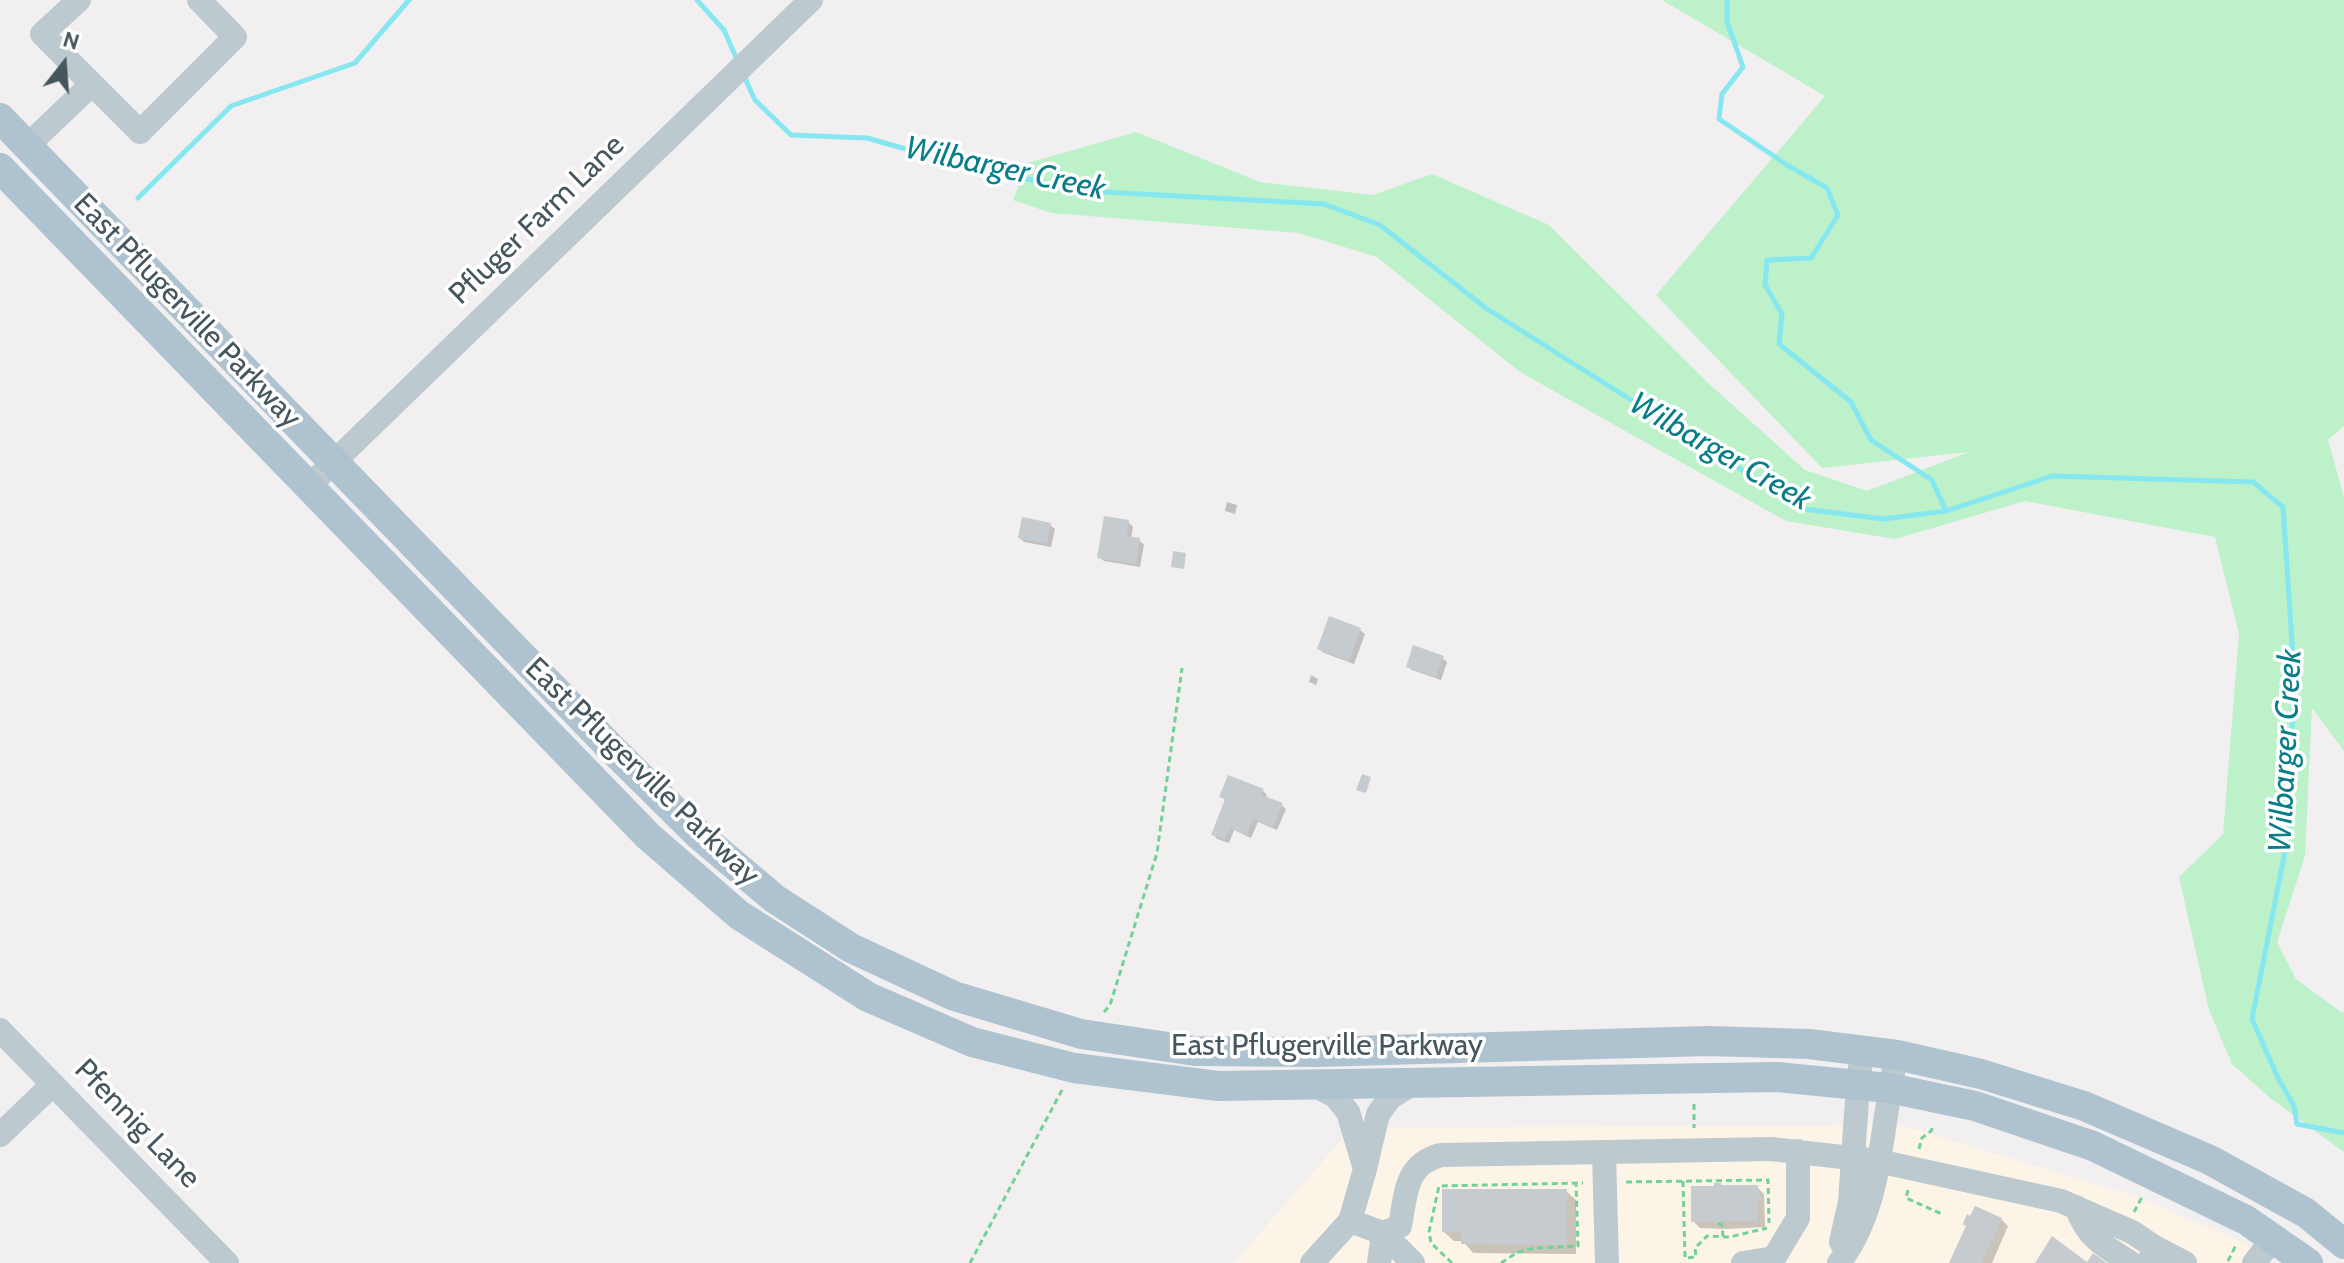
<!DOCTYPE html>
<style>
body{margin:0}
#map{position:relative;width:2344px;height:1263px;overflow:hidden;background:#f2eff0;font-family:Cabin,sans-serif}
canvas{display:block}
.north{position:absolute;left:24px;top:24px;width:80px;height:80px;-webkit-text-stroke:6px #fff;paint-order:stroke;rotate:17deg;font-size:22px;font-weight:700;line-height:32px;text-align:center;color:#46565e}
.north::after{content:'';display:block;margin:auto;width:28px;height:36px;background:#46565e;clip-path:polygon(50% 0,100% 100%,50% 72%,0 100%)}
</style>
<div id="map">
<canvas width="2344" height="1263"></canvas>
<div class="north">N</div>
</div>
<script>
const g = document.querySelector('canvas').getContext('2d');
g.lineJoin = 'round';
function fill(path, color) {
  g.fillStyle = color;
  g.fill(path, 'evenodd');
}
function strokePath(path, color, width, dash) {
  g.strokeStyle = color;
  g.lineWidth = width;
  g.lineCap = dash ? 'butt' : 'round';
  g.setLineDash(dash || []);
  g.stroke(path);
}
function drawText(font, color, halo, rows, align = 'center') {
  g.font = font + ' Cabin,sans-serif';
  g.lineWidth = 7;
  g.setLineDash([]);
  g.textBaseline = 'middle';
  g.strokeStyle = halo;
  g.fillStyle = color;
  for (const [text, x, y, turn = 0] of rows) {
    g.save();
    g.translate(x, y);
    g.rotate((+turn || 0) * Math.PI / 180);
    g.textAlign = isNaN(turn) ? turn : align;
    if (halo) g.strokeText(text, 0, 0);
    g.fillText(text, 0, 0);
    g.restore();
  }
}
const commercial = new Path2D(`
 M1900 1125 2138 1197 2250 1246 2273 1263H1234L1352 1128Z`);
const green = new Path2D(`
 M1662 0H2344V426L2328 440 2344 497V751L2312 708 2305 856 2277 942 2296 979 2341 1012H2344V1152L2269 1097 2232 1064 2209 1010 2179 877 2223 834 2239 634 2215 537 2025 501 1895 539 1786 521 1520 372 1377 257 1299 233 1051 213 1013 200 1028 163 1136 132 1260 182 1373 195 1432 174 1549 225 1707 382 1805 470 1867 491 1969 452 1822 468 1656 295 1825 96Z`);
const shadow = new Path2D(`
 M1227 502 1237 505 1235 514 1225 511Z
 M1128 522 1133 527 1131 539 1139 540 1144 545 1140 567 1104 561 1099 557Z
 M1050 525 1055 529 1051 547 1024 542 1020 538Z
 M1360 630 1365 634 1354 664 1324 653 1319 649Z
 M1442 658 1447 662 1441 680 1412 670 1408 666Z
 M1311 675 1318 679 1316 685 1309 682Z
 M1263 791 1267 795 1265 799 1281 805 1286 809 1277 830 1258 822 1251 838 1234 830 1229 843 1217 839 1213 834 1227 802 1221 796Z
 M1757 1187 1764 1194 1765 1227 1726 1229 1700 1228 1693 1221Z
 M1566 1191 1576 1200V1254L1473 1253 1463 1241H1454L1444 1232Z
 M2001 1219 2008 1226 1992 1263H1951L1968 1226Z`);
const stream = new Path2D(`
 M697 0 724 30 738 62
 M1727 0V22L1743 67 1722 94 1719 119 1787 165 1827 188 1838 215 1811 258 1767 260 1765 285 1782 314 1779 344 1851 402 1871 440 1932 480 1946 511
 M743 74 755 100 791 135 867 138 969 167 1085 191 1324 204 1380 225 1487 309 1804 509 1883 519 1946 511 2052 476 2253 482 2283 507 2294 673 2289 831 2252 1019 2278 1078 2294 1106 2297 1124 2344 1133
 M138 198 231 106 355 63 409 0`);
const building = new Path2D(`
 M1104 516 1129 520 1127 536 1140 538 1136 564 1097 558Z
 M1022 517 1051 523 1047 544 1018 538Z
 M1173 551 1186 553 1184 569 1171 567Z
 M1329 616 1361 628 1349 661 1317 649Z
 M1413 645 1444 656 1436 677 1406 667Z
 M1362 774 1371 777 1366 793 1356 790Z
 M1228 775 1264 789 1261 795 1283 803 1273 827 1253 819 1247 835 1230 828 1225 840 1211 835 1225 799 1219 797Z
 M1714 1183H1721V1185H1758L1759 1196 1761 1197V1200H1758V1221H1721L1718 1223H1714V1221L1691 1222V1186H1714Z
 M1442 1189H1567V1245L1461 1244V1233L1442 1232Z
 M1975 1206 2002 1218 1982 1263H1949L1966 1226 1963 1224 1967 1214 1970 1216Z
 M2052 1236 2087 1262 2093 1253 2107 1263H2035Z`);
const path = new Path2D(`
 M1104 1012 1110 1005 1157 853 1182 668
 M1694 1104V1128
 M1919 1149 1922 1138 1931 1131 1933 1127
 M1683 1181 1685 1258 1696 1257 1695 1248 1707 1236 1730 1237 1767 1228
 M1626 1182 1768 1180 1769 1223
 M1908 1190 1906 1198 1942 1214
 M2134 1212 2142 1197
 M1718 1223 1722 1225 1723 1237
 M2228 1261 2236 1245
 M970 1263 1062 1090
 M1452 1263 1431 1243 1429 1232 1439 1186 1583 1183
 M1501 1263 1518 1252 1535 1248 1578 1246 1576 1183`);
const minor = new Path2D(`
 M79 0 42 34 140 132 235 37 199 0
 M27 146 92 84
 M308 487 811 0
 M0 1030 227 1263
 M1314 1085 1335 1096 1348 1112 1365 1169 1378 1114 1390 1098 1412 1084
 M0 1135 53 1084
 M1604 1152 1607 1263
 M2076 1207C2089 1240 2102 1244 2131 1263
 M1350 1221 1383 1233 1400 1226C1406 1194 1405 1164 1441 1155L1771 1149 1878 1161 2061 1201 2132 1232 2156 1248 2148 1263
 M1383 1233 1413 1263
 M1841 1242 1850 1202 1858 1085 1862 1051
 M2156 1248 2185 1263
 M1312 1263 1350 1221 1365 1169
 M1379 1263 1383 1233
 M1743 1263 1774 1258 1798 1218V1151
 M1839 1263C1884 1205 1880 1124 1897 1055
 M2254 1263 2273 1239`);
const major = new Path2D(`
 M0 118 614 751 699 835 775 899 851 948 954 996 1081 1034 1195 1051 1317 1052 1708 1041 1809 1044 1897 1055 1981 1074 2084 1106 2210 1160 2306 1213 2344 1244
 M0 168 648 836 739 915 868 997 972 1042 1074 1068 1218 1086 1777 1077 1889 1088 1975 1106 2093 1146 2246 1220 2308 1263`);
const streetNames = [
 ["Pfluger Farm Lane",537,220,-44],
 ["East Pflugerville Parkway",187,311,46],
 ["East Pflugerville Parkway",642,772,44],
 ["East Pflugerville Parkway",1327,1046],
 ["Pfennig Lane",137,1124,46]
];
const waterNames = [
 ["Wilbarger Creek",1005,169,12],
 ["Wilbarger Creek",1720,452,30],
 ["Wilbarger Creek",2286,751,-87]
];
fill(commercial, '#fdf4e8');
fill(green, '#bcf1ca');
fill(shadow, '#0003');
strokePath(stream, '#87e7f0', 5);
fill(building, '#c6cbcf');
strokePath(path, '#72d197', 3, [6, 4]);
strokePath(minor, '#bcc9cf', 24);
strokePath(major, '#aec3cf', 30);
drawText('30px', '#46565e', '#fff', streetNames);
drawText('italic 32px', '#097e89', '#fff', waterNames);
</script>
